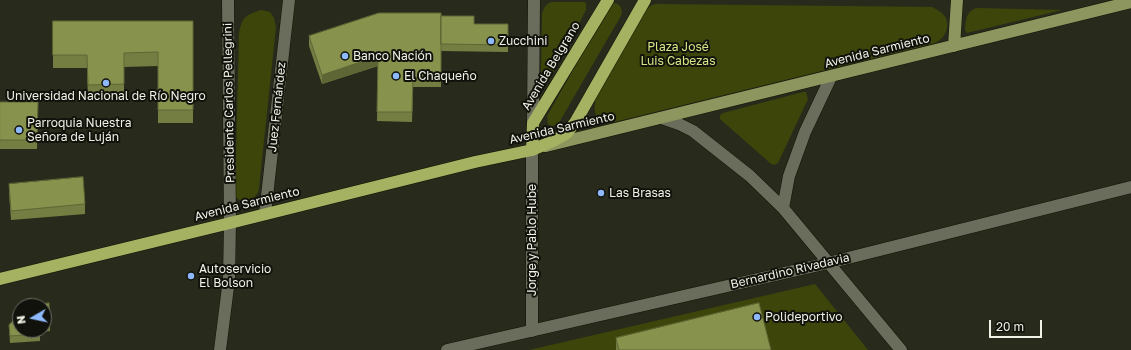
<!DOCTYPE html>
<meta charset="utf-8">
<style>
body{margin:0}
#map{position:relative;width:1131px;height:350px;overflow:hidden;background:#282b1b;font-family:"Golos Text",sans-serif}
canvas{display:block}
.north{position:absolute;left:12px;top:298px;width:40px;height:40px;box-sizing:border-box;background:#11120b;border:1px solid #6a6c63;border-radius:50%;rotate:261deg;font-size:11px;font-weight:700;line-height:16px;text-align:center;color:#f0f2e7}
.north::after{content:'';display:block;margin:auto;width:14px;height:18px;background:#8eb9fc;clip-path:polygon(50% 0,100% 100%,50% 72%,0 100%)}
.scale{position:absolute;left:989px;top:320px;width:53px;height:18px;box-sizing:border-box;border:2px solid #f0f2e7;border-top:0;padding-left:5px;font-size:12px;line-height:14px;white-space:nowrap;color:#f0f2e7;-webkit-text-stroke:3px #11120b;paint-order:stroke}
</style>
<div id="map">
<canvas width="1131" height="350"></canvas>
<div class="north">N</div>
<div class="scale">20 m</div>
</div>
<script>
const g = document.querySelector('canvas').getContext('2d');
g.lineJoin = 'round';
function fill(path, color) {
  g.fillStyle = color;
  g.fill(path, 'evenodd');
}
function strokePath(path, color, width, dash) {
  g.strokeStyle = color;
  g.lineWidth = width;
  g.lineCap = dash ? 'butt' : 'round';
  g.setLineDash(dash || []);
  g.stroke(path);
}
function drawText(font, color, halo, rows, align = 'center') {
  g.font = font + ' "Golos Text",sans-serif';
  g.lineWidth = 4;
  g.setLineDash([]);
  g.textBaseline = 'middle';
  g.strokeStyle = halo;
  g.fillStyle = color;
  for (const [text, x, y, turn = 0] of rows) {
    g.save();
    g.translate(x, y);
    g.rotate((+turn || 0) * Math.PI / 180);
    g.textAlign = isNaN(turn) ? turn : align;
    if (halo) g.strokeText(text, 0, 0);
    g.fillText(text, 0, 0);
    g.restore();
  }
}
const green = new Path2D(`
 M552 2H583L586 3V10L549 81 546 82H544L541 75 542 14C544 8 545 4 552 2Z
 M613 3C620 3 622 8 622 14L560 121 557 125 551 126 548 124 547 116 607 10Z
 M656 4 932 7C936 9 940 11 943 14 952 24 946 38 935 43L614 122C597 124 592 114 596 98L643 12 652 5Z
 M977 8 1062 10 967 33 965 30C966 19 966 11 977 8Z
 M261 10 270 12 274 18 276 27 259 188C259 190 258 192 257 194 252 202 239 204 235 195L239 33C242 17 246 15 261 10Z
 M803 92H806L808 99 778 163 774 165 770 163 720 119V115L723 113Z
 M815 284 868 350H529Z`);
const minor = new Path2D(`
 M662 118 679 124 693 131 750 176 783 208 901 350
 M533 123 534 0
 M532 150V331
 M783 208 789 176 805 132 831 77
 M265 214 289 0
 M220 350 229 279 230 223 228 0
 M447 350 828 263 1131 187`);
const major = new Path2D(`
 M954 46 957 0
 M546 146 1131 2`);
const highway = new Path2D(`
 M532 150 533 123 608 0
 M0 279 230 223 475 162 532 150 553 141 567 133 576 121 645 0`);
const wall = new Path2D(`
 M441 16 474 24H508V52L441 51V49V87H413L412 122 377 121 378 66 322 84 309 46V36Z
 M53 21H193V123H158V66L124 67V98L88 99 87 68H53Z
 M0 102H38L37 149H0Z
 M9 184 85 204V214L11 220 9 193Z
 M44 306 50 324V331L40 332V341L10 343 9 325 20 330H44Z
 M616 338 771 350H616Z`);
const shadedWall = new Path2D(`
 M378 56V66L322 84V75Z`);
const building = new Path2D(`
 M379 13H441V78L413 77 412 112H377L378 56 322 75 309 36Z
 M441 16H474V24H508V45L441 44Z
 M53 21H193V110H158V52L124 53V84L88 85 87 55H53Z
 M0 102H38L37 140H0Z
 M83 177 85 204 11 211 9 184Z
 M49 303 50 324 44 325V306H35Z
 M759 303 771 350H619L616 338Z
 M20 314V330H40V334L10 336 9 325Z`);
const markers = [
 [491,41,4,"#8eb9fc"],
 [345,56,4,"#8eb9fc"],
 [396,76,4,"#8eb9fc"],
 [106,83,4,"#8eb9fc"],
 [19,130,4,"#8eb9fc"],
 [601,193,4,"#8eb9fc"],
 [191,276,4,"#8eb9fc"],
 [757,317,4,"#8eb9fc"]
];
const poiNames = [
 ["Zucchini",499,41],
 ["Banco Nación",353,56],
 ["El Chaqueño",404,76],
 ["Universidad Nacional de Río Negro",106,96,"center"],
 ["Parroquia Nuestra",27,123],
 ["Señora de Luján",27,137],
 ["Las Brasas",609,193],
 ["Autoservicio",199,269],
 ["El Bolson",199,283],
 ["Polideportivo",765,317]
];
const parkNames = [
 ["Plaza José",678,47],
 ["Luis Cabezas",678,61]
];
const streetNames = [
 ["Avenida Sarmiento",877,51,-14],
 ["Avenida Belgrano",551,66,-59],
 ["Presidente Carlos Pellegrini",229,103,-91],
 ["Juez Fernández",277,107,-84],
 ["Avenida Sarmiento",562,128,-13],
 ["Avenida Sarmiento",247,204,-14],
 ["Jorge y Pablo Hube",532,240,-90],
 ["Bernardino Rivadavia",790,271,-13]
];
fill(green, '#3d450b');
strokePath(minor, '#111305', 13);
strokePath(major, '#111305', 13);
strokePath(highway, '#111305', 13);
strokePath(minor, '#6a6d5b', 12);
strokePath(major, '#8d965f', 12);
strokePath(highway, '#a5b261', 12);
fill(wall, '#747e42');
fill(shadedWall, '#5e6636');
fill(building, '#87924d');
strokePath(building, '#5e6636', 1);
for (const [x, y, r, color] of markers) {
  const dot = new Path2D();
  dot.arc(x, y, r, 0, 2 * Math.PI);
  g.fillStyle = color;
  g.fill(dot);
  strokePath(dot, '#11120b', 1.5);
}
drawText('12px', '#f0f2e7', '#11120b', poiNames, 'left');
drawText('12px', '#d7e785', '#11120b', parkNames);
drawText('12px', '#f0f2e7', '#11120b', streetNames);
</script>
